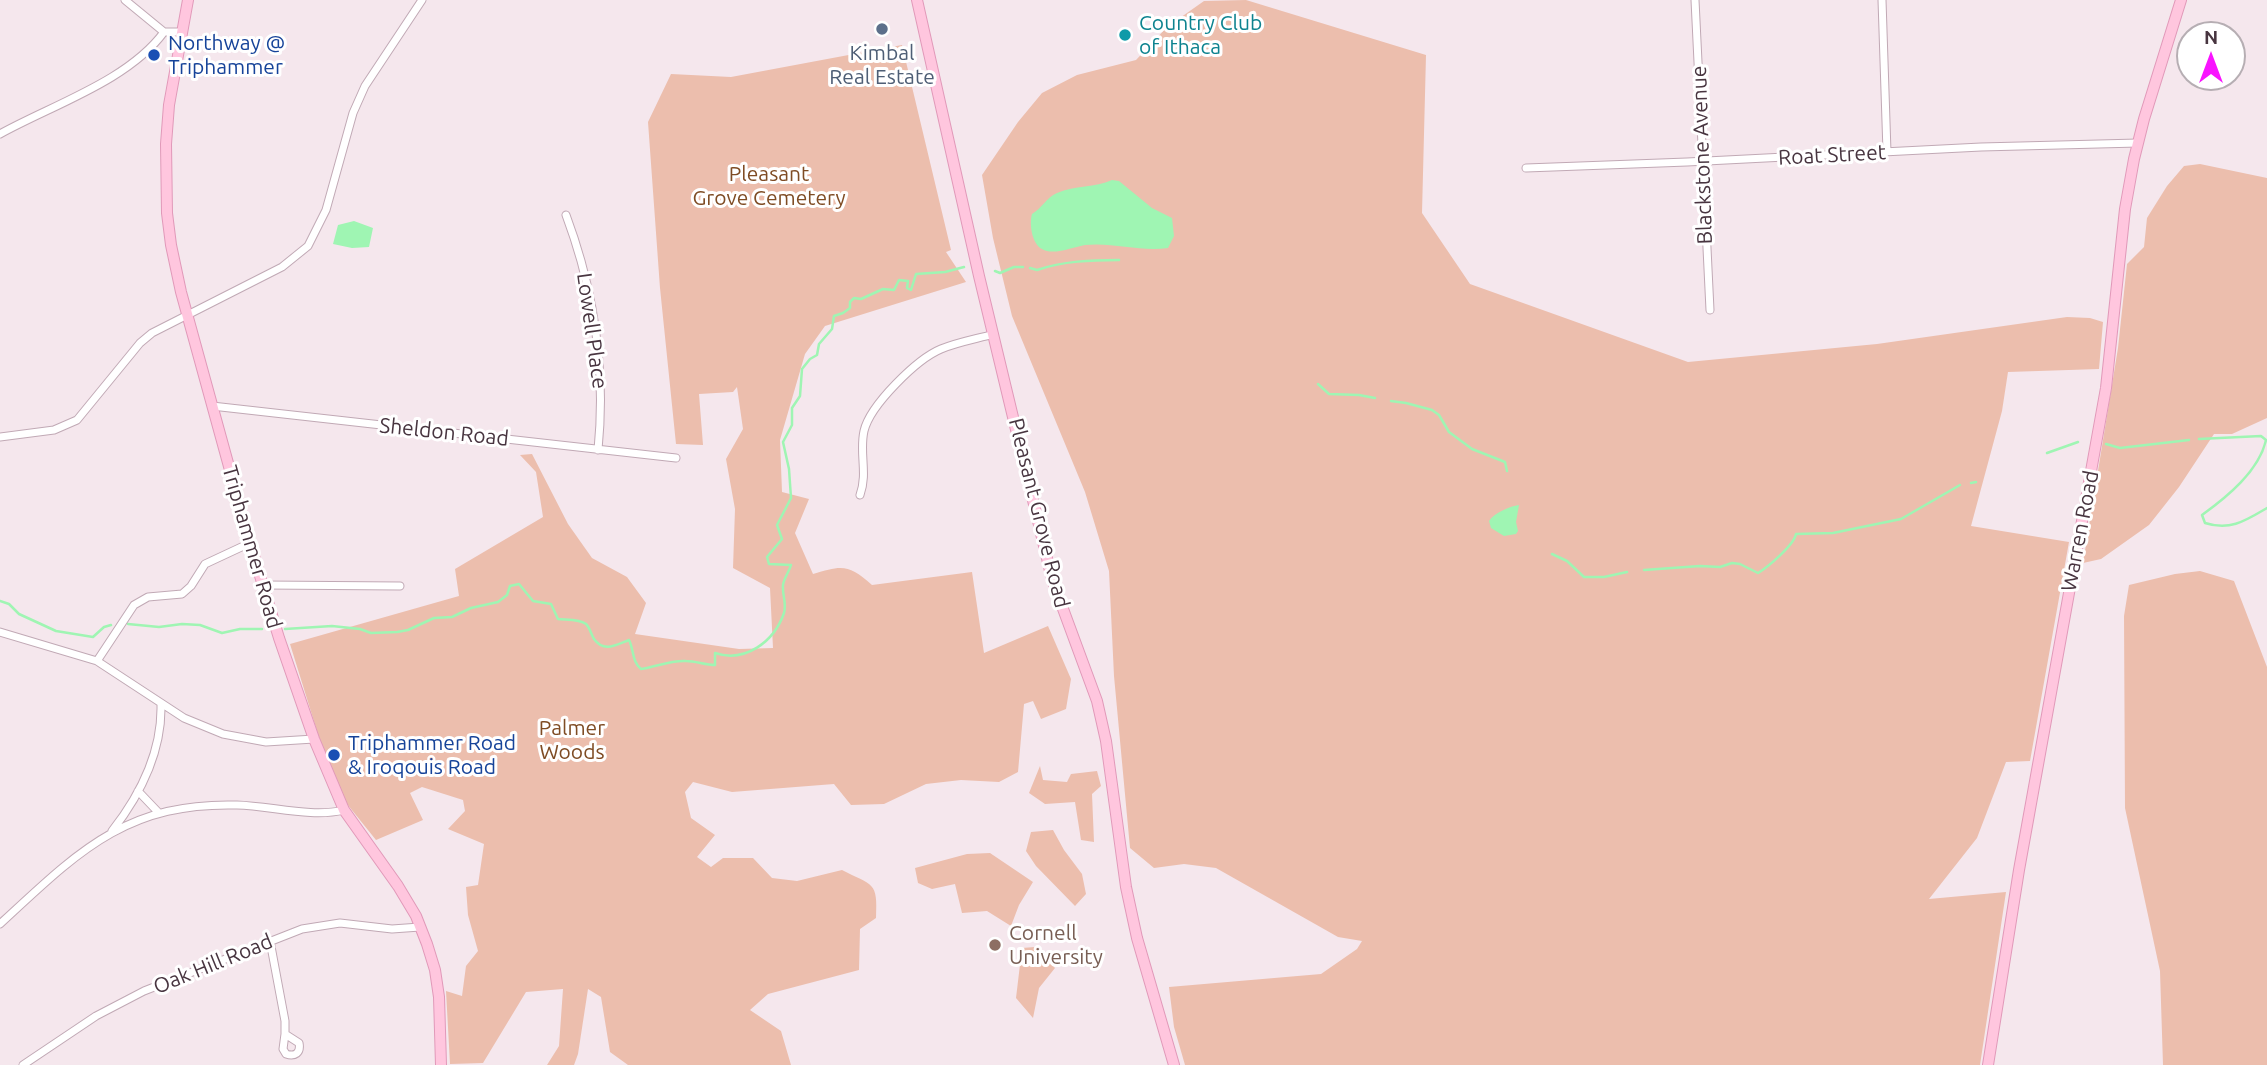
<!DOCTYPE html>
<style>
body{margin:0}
#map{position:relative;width:2267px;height:1065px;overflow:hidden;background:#f5e7ed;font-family:Ubuntu,sans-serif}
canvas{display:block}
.north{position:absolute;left:2176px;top:21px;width:70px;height:70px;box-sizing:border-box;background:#fff;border:2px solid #b6aeb3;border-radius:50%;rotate:0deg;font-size:19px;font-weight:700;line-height:28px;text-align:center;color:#483540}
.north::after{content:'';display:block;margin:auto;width:24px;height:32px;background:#f913ff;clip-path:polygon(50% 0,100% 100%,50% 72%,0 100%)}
</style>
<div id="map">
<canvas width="2267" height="1065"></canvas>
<div class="north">N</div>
</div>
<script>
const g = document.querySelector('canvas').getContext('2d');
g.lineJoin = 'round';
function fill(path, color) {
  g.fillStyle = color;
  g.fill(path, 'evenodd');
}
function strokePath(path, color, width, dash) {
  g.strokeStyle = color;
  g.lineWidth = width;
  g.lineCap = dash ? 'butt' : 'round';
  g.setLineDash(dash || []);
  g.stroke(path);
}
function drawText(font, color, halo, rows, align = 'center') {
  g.font = font + ' Ubuntu,sans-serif';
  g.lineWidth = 6;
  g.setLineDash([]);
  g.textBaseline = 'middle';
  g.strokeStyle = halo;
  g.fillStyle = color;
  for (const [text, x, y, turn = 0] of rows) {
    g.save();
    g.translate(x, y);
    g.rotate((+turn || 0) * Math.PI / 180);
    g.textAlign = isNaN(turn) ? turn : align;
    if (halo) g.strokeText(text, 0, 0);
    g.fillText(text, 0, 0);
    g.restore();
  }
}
const green = new Path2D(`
 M1246 0 1426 55 1422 213 1470 284 1688 362 1877 344 2067 317 2090 318 2103 322 2099 369 2008 372 2002 411 1971 526 2069 542 2030 761 2006 762 1977 838 1929 899 2006 892 1980 1065H1185L1174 1027 1169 987 1321 974 1357 949 1362 941 1338 937 1216 868 1184 864 1154 868 1130 848 1114 676 1109 571 1085 492 1012 316 993 238 982 175 1018 122 1042 93 1077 75 1136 60 1167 27 1204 1Z
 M902 45 951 250 946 252 966 282 825 326 805 354 780 440 782 492 809 499 795 533 813 574C842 565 849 564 872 585L972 572 984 653 1048 626 1071 679 1066 709 1041 719 1033 701 1024 704 1018 772 999 782 961 780 926 784 884 804 851 805 834 784 732 792 693 782 685 792 691 818 715 835 697 857 711 867 723 858H753L772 878 797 881 842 870C873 886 878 881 876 918L860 929 859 970 768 994 750 1010 781 1031 791 1065H628L610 1052 601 997 588 989 578 1054 574 1065H547L559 1046 563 989 526 992 483 1063 450 1064 446 991 462 996 466 966 478 951 468 915 466 887 478 885 484 844 448 829 465 811 463 800 422 787 410 793 423 820 376 840 335 789 290 644 459 596 455 569 543 517 536 472 520 455 532 454 568 524 592 558 627 577 646 603 635 634 739 649 773 648 770 588 733 568 735 509 726 459 743 429 737 387 733 392 699 394 703 445 676 444 660 288 648 122 671 74 731 77Z
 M2200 164 2267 178V418L2232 434H2214L2179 487 2149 525 2101 559 2083 563 2118 348 2127 264 2144 247 2147 218 2167 186 2184 166Z
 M2200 571 2234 581 2267 667V1065H2163L2160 971 2125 808 2124 616 2129 585 2175 574Z
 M1040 766 1043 780 1067 782 1071 774 1097 771 1101 786 1092 794 1094 842 1081 840 1075 802 1045 804 1029 793Z
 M1053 830 1064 850 1082 874 1086 894 1075 906 1036 866 1026 851 1031 832Z
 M990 853 1033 882 1019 905 1011 926 987 911 962 913 955 884 932 889 918 883 915 868 967 854Z
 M1035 947 1055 968 1039 988 1033 1018 1016 998 1022 948Z`);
const water = new Path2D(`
 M1112 180 1119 181 1152 208 1172 218 1174 236 1168 248C1140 252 1113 242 1085 245 1073 247 1053 256 1042 249 1032 244 1029 224 1032 214 1042 208 1046 198 1057 193 1075 185 1095 188 1112 180Z
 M354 221 373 228 369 247 352 248 333 244 338 225Z
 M1519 505 1516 522 1518 531 1516 534 1504 536 1491 528 1489 521C1494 513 1510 506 1519 505Z`);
const stream = new Path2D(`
 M1030 268 1037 270C1063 261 1092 260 1119 260
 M995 271 1000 273 1014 267H1023
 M1318 384 1329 394 1359 395 1375 398
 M1391 401 1406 403 1432 410 1439 415 1449 432 1472 449 1505 462 1507 471
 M2199 439 2261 436 2266 440C2259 471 2227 497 2202 515L2205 523C2230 531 2245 521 2267 508
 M2106 444 2120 448 2189 440
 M2047 453 2078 442
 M1971 483 1976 482
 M1552 554 1567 561 1584 577H1604L1627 572
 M1644 570 1700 566 1720 567 1732 563 1740 564 1758 573C1768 567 1794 545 1796 534L1833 533 1901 519 1960 485
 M0 601 9 604 19 614 56 631 93 637 104 627 111 625
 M128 624 159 627 182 624 200 625 222 633 240 629H262
 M285 629 332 626 360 629 371 633 397 632 408 630 434 618 452 617 471 608 498 602 507 595 510 586 519 584 533 601 551 604 558 619C566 620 580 619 586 624 590 628 591 634 594 639 604 653 616 645 629 640 634 650 632 662 641 669 656 667 670 660 686 661 696 661 705 665 715 665V653C745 663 774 642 784 613 787 603 782 595 783 585 784 578 789 572 791 565L769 564 767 557 782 539 777 525 791 498 789 469 783 442 792 425V408L800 396 802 369 810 359 817 355 819 344 832 329 834 316 843 313 850 308V302L854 298 861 299 883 289 894 290 899 280 908 281 907 288 911 290 916 274 945 272 964 267`);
const street = new Path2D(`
 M125 0 164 32H181
 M1695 0 1710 310
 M1882 0 1887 152
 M0 134C52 105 128 81 164 32
 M1526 168 1687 162 1981 147 2138 143
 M566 215C594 290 606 370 598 450
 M212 406 676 458
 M0 437 54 430 77 420 140 343 152 333 282 267 308 246 326 210 353 113 365 86 422 0
 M860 495C868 473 859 453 864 431 870 405 917 359 941 349 958 342 976 339 994 334
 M263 585 400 586
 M0 632 97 661 184 718 223 734 266 742 314 739
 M97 661 134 605 148 597 182 594 191 586 205 564 250 543
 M138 791 158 812
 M112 831C140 795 162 751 161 705
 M0 924C77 853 125 802 237 805 272 806 311 818 344 810
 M270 941 285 1021V1034
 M285 1034 299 1043C301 1053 295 1057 286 1054L283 1049Z
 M23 1065 96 1016 144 991 302 929 340 923 392 929 420 927`);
const secondary = new Path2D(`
 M188 0 169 105 166 144 167 213 171 245 181 292 250 543 279 638 314 739 344 810 398 886 416 916 427 944 435 970 439 997 441 1065
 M917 0 979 276 1052 579 1097 701 1106 741 1126 887 1137 938 1174 1065
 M1988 1065 2019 870 2106 388 2125 209 2134 159 2144 119 2181 0`);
const markers = [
 [882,29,7,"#5c6f8a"],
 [1125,35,7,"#0f9aa8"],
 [154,55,7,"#1a4fb4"],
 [334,755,7,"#1a4fb4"],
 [995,945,7,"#8d6e63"]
];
const cultureNames = [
 ["Country Club",1139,23],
 ["of Ithaca",1139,47]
];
const transitNames = [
 ["Northway @",168,43],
 ["Triphammer",168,67],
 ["Triphammer Road",348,743],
 ["& Iroqouis Road",348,767]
];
const serviceNames = [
 ["Kimbal",882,53],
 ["Real Estate",882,77]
];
const streetNames = [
 ["Blackstone Avenue",1702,155,-92],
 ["Roat Street",1832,155,-3],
 ["Lowell Place",592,331,82],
 ["Sheldon Road",444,432,6],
 ["Pleasant Grove Road",1039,513,76],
 ["Warren Road",2080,531,-79],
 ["Triphammer Road",252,547,74],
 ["Oak Hill Road",213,964,-22]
];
const parkNames = [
 ["Pleasant",769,174],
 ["Grove Cemetery",769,198],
 ["Palmer",572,728],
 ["Woods",572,752]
];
const educationNames = [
 ["Cornell",1009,933],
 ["University",1009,957]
];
fill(green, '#ecbead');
fill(water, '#9ff5b3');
strokePath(stream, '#9ff5b3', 2.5);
strokePath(street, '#c1a9b5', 9);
strokePath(secondary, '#e199b9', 12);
strokePath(street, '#fff', 7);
strokePath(secondary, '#ffc6de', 10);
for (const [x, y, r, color] of markers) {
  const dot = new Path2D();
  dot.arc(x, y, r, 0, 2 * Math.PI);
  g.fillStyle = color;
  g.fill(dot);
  strokePath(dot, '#fff', 2.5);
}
drawText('21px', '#0d838f', '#fff', cultureNames, 'left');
drawText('21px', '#164399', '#fff', transitNames, 'left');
drawText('21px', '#4e5e75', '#fff', serviceNames);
drawText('21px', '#483540', '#fff', streetNames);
drawText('21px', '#7f4c24', '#fff', parkNames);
drawText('21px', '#785e54', '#fff', educationNames, 'left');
</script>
